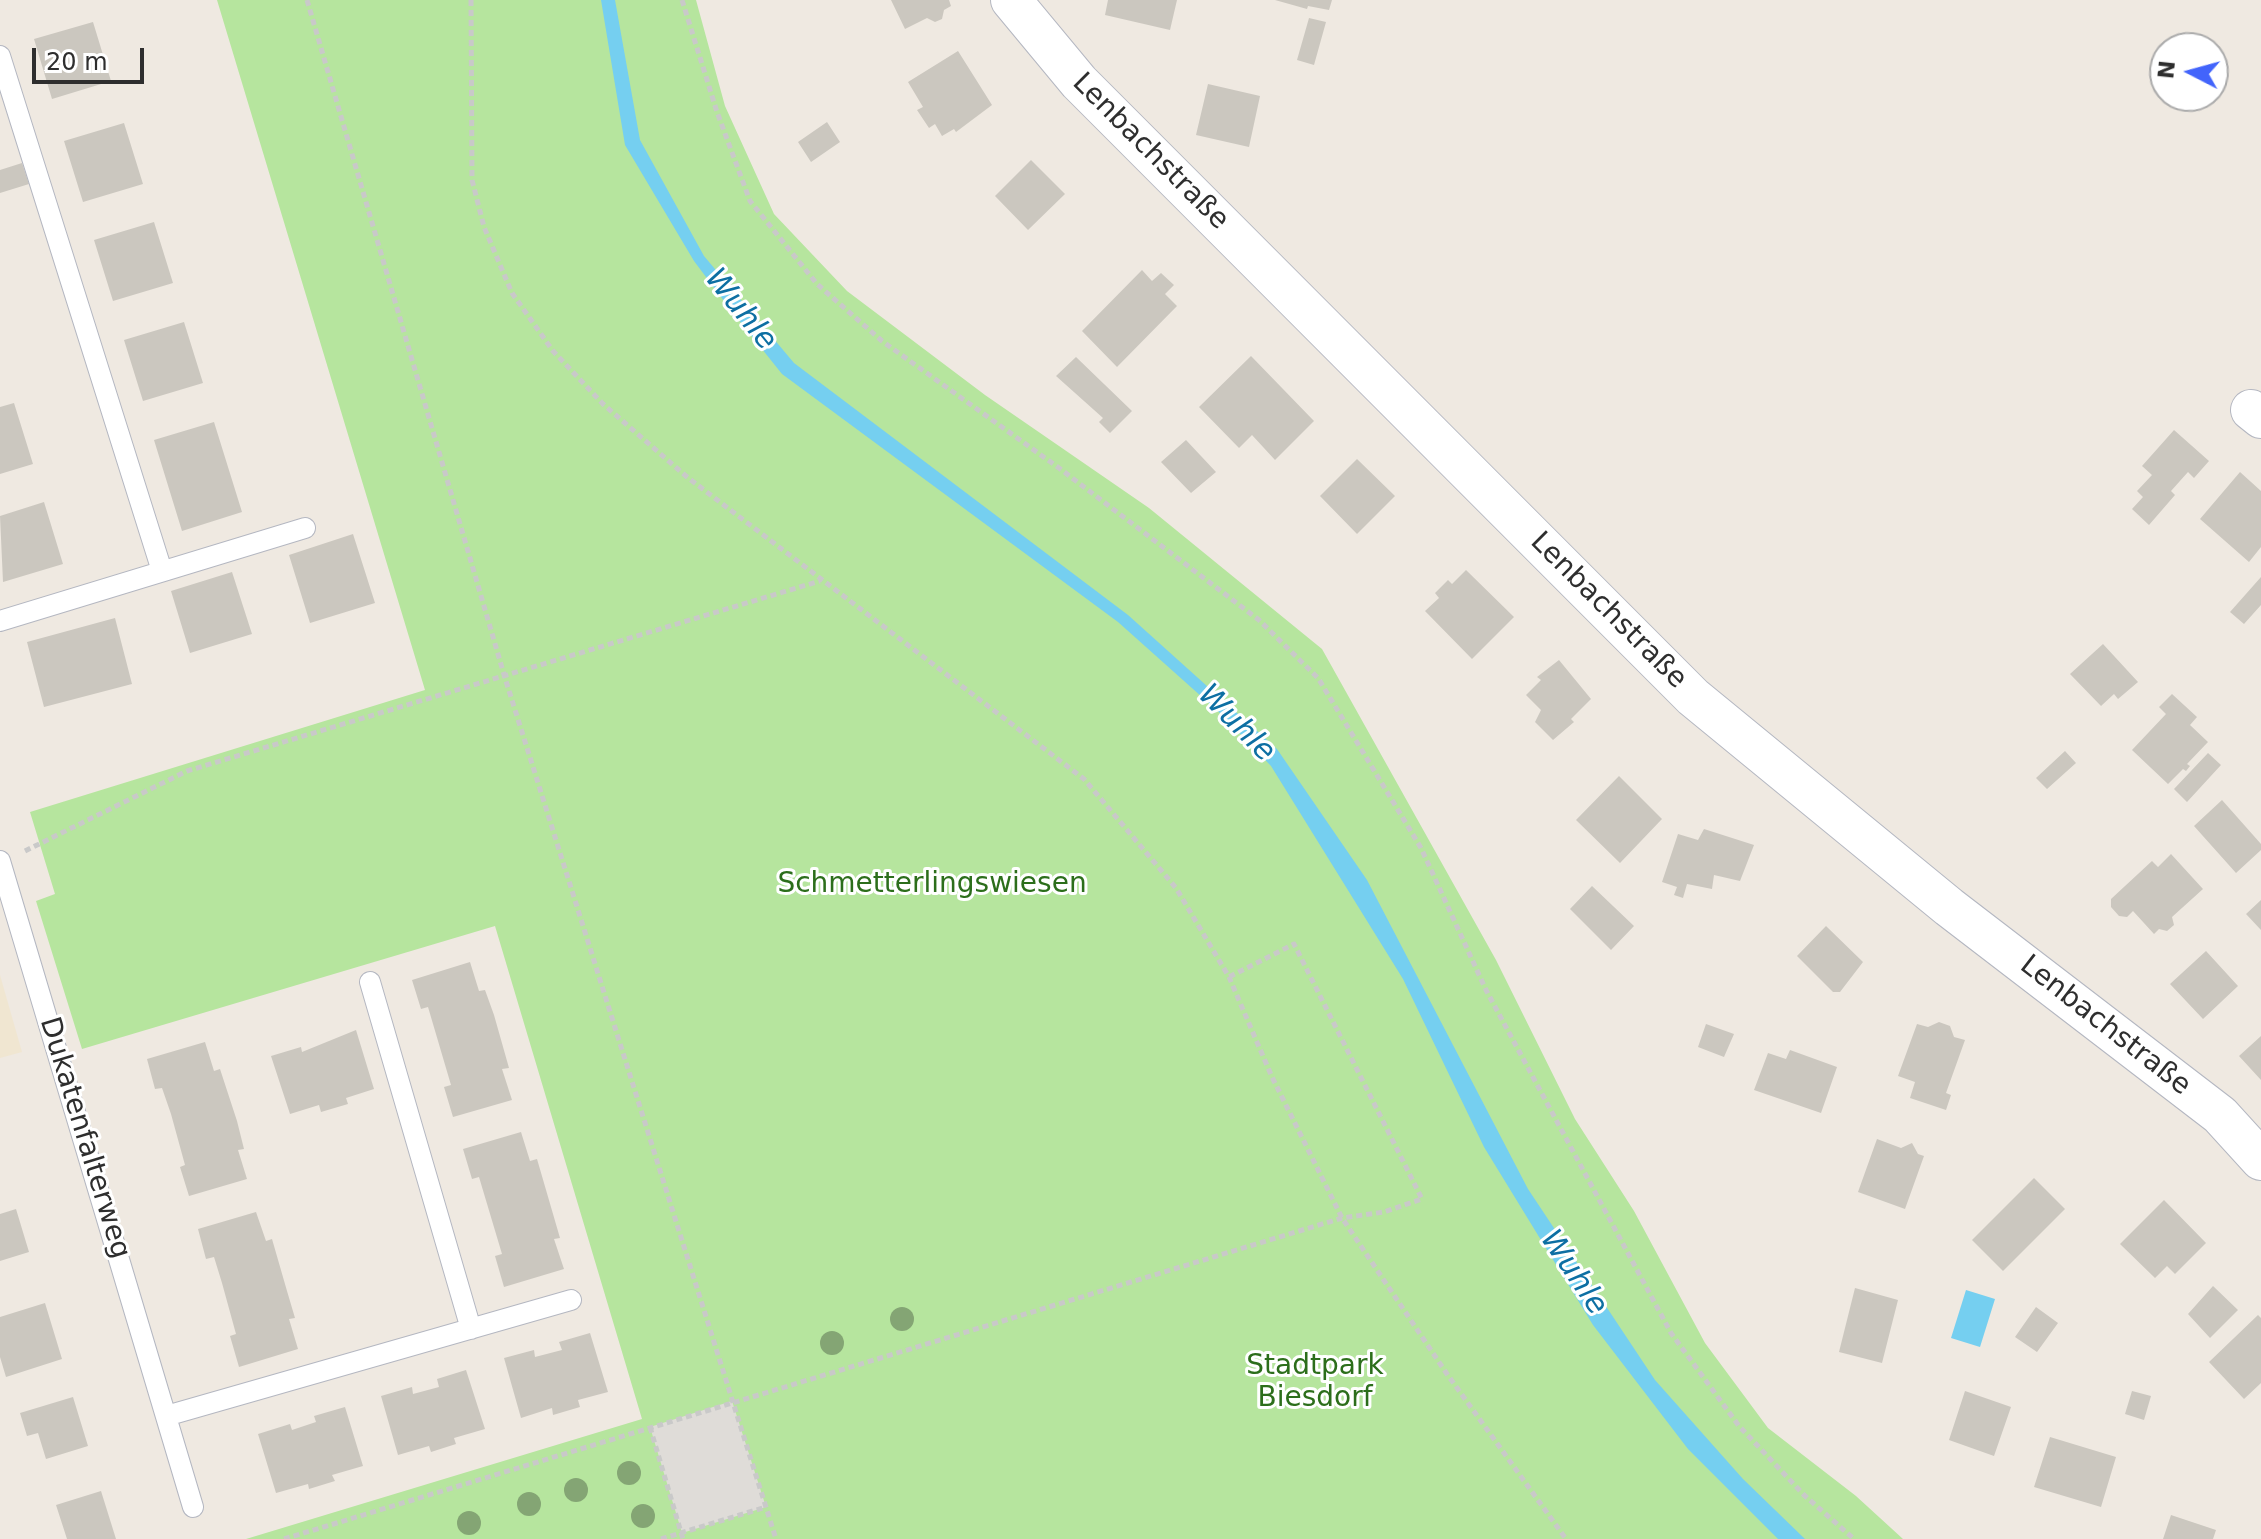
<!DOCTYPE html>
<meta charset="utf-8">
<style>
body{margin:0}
#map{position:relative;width:2261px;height:1539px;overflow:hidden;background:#efe9e1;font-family:"DejaVu Sans",sans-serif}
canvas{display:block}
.north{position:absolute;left:2149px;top:32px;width:80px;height:80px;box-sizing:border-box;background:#fff;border:2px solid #ababab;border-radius:50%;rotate:276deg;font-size:22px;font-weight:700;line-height:32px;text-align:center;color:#2e2e2e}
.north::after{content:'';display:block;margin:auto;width:28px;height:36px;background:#4264fb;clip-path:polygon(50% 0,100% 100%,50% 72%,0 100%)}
.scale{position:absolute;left:32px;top:48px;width:112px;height:36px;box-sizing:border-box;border:4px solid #2e2e2e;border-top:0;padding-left:10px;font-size:24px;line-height:28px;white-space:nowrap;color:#2e2e2e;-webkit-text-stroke:6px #fff;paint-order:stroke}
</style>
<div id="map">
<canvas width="2261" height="1539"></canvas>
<div class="north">N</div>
<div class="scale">20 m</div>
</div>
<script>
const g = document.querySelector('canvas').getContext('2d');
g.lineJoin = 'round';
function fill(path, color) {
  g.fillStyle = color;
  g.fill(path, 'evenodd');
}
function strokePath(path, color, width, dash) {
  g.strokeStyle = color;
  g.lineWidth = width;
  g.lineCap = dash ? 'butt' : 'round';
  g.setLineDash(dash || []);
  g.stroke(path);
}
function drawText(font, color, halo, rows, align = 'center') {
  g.font = font + ' "DejaVu Sans",sans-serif';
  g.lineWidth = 6;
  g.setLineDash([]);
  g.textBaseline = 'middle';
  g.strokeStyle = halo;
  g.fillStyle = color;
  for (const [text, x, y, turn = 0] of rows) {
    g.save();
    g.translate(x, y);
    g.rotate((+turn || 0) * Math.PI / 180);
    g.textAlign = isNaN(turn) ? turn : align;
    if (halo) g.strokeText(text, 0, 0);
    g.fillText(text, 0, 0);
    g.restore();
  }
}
const education = new Path2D(`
 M0 975 22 1052 0 1058Z`);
const green = new Path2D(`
 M217 0H696L725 106 774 214 847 291 985 395 1149 508 1322 649 1496 960 1575 1119 1634 1211 1705 1343 1768 1428 1856 1496 1903 1539H246L642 1419 495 926 82 1049 36 901 55 894 30 812 425 690Z`);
const plaza = new Path2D(`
 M732 1401 766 1507 682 1533 650 1427Z`);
const water = new Path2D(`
 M601 0H615L640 140 704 256 794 363 1128 615 1277 749 1367 880 1528 1189 1655 1380 1743 1479 1805 1539H1778L1688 1449 1593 1325 1484 1147 1403 979 1271 766 1221 714 1118 622 782 374 730 309 694 261 625 145Z
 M1966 1290 1995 1299 1980 1347 1951 1338Z`);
const building = new Path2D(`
 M891 0H949L951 6 944 10 942 19 935 22 927 18 905 29Z
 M1108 0H1177L1170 30 1105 15Z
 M1275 0H1332L1329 10 1308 6 1307 9Z
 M1309 18 1326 22 1314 65 1297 60Z
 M93 22 111 81 52 99 34 39Z
 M958 51 992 105 956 132 954 129 942 136 935 124 929 128 917 110 923 107 908 82Z
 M1208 84 1260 96 1249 147 1196 135Z
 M827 122 840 142 811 162 798 142Z
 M124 123 143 184 83 202 64 141Z
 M1031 160 1065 194 1028 230 995 196Z
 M22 163 29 184 0 193V170Z
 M154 222 173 283 113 301 94 240Z
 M1142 270 1152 281 1161 273 1174 285 1165 294 1177 306 1117 367 1082 331Z
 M184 322 203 383 143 401 124 340Z
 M1251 356 1314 421 1275 460 1252 435 1239 448 1199 407Z
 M1076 357 1132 411 1110 433 1099 422 1103 418 1056 376Z
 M14 403 33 464 0 474V407Z
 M214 422 242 512 182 531 154 440Z
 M2174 430 2209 461 2194 478 2188 472 2171 491 2175 495 2149 525 2132 509 2143 497 2137 491 2152 475 2142 466Z
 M1186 440 1216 472 1191 493 1161 462Z
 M1357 459 1395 496 1357 534 1320 496Z
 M2240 472 2261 491V547L2249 562 2200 519Z
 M44 502 63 564 3 582 0 516Z
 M353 534 375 603 310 623 289 555Z
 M1466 570 1514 617 1472 659 1425 611 1439 598 1435 593 1448 580 1452 584Z
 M232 572 252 634 190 653 171 591Z
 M2261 577V605L2244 624 2230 612Z
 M115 618 132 684 44 707 27 642Z
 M2103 644 2138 682 2118 699 2114 694 2101 706 2070 674Z
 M1559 660 1591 699 1571 719 1574 722 1553 740 1535 722 1541 710 1526 695 1541 680 1537 677Z
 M2172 694 2197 717 2190 725 2208 742 2187 764 2190 766 2186 771 2183 769 2168 784 2132 750 2166 714 2159 707Z
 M2065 751 2076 763 2047 789 2036 778Z
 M2208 753 2221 765 2187 802 2174 789Z
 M1619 776 1662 819 1620 863 1576 820Z
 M2222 800 2261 844V850L2236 873 2194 826Z
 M1704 829 1754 845 1740 881 1714 875 1712 889 1687 884 1683 898 1674 895 1677 887 1662 882 1678 834 1698 840Z
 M2171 854 2203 889 2172 917 2174 925 2167 931 2159 929 2154 934 2133 911 2127 917 2119 916 2111 907V899L2152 861 2158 867Z
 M1592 886 1634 926 1611 950 1570 909Z
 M2261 900V930L2246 914Z
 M1826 926 1863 962 1840 992H1833L1797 956Z
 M2206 951 2238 986 2203 1019 2170 984Z
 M470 962 479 991 485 990 494 1015 509 1068 502 1069 512 1100 453 1117 444 1087 451 1085 428 1007 421 1009 412 980Z
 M1939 1022 1950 1026 1954 1037 1965 1040 1946 1093 1951 1095 1946 1110 1910 1098 1915 1082 1898 1076 1917 1024 1928 1027Z
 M1706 1024 1734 1034 1724 1057 1698 1047Z
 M356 1030 374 1089 346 1098 348 1104 321 1112 319 1105 290 1114 271 1056 301 1047 302 1052Z
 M2261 1036V1080L2239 1056Z
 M205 1042 214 1071 220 1069 237 1121 244 1149 238 1150 247 1179 189 1196 180 1167 185 1165 171 1114 162 1088 155 1089 147 1059Z
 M1790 1050 1837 1067 1821 1113 1754 1090 1768 1053 1786 1059Z
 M521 1132 530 1161 537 1159 560 1238 554 1239 564 1269 504 1287 495 1256 502 1254 479 1177 472 1179 463 1149Z
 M1877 1139 1901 1148 1912 1143 1918 1154 1924 1156 1905 1209 1858 1192Z
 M2034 1178 2065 1209 2003 1271 1972 1240Z
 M2164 1200 2206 1243 2175 1274 2167 1266 2155 1278 2120 1244Z
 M16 1209 29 1252 0 1261V1214Z
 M256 1212 266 1241 272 1239 287 1291 295 1318 289 1319 298 1349 239 1367 230 1336 236 1334 222 1283 214 1257 206 1259 198 1229Z
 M2213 1286 2238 1310 2210 1338 2188 1314Z
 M1855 1288 1898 1300 1882 1363 1839 1352Z
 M45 1303 62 1359 6 1377 0 1357V1317Z
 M2036 1307 2058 1323 2037 1352 2015 1337Z
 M2258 1315 2261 1318V1383L2244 1399 2209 1362Z
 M590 1333 608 1392 578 1400 580 1407 553 1415 552 1408 521 1418 504 1358 534 1350 535 1357 562 1350 559 1342Z
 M466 1370 485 1429 454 1438 456 1444 431 1452 429 1446 398 1455 381 1396 412 1387 413 1394 439 1387 437 1379Z
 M1965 1391 2011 1407 1994 1456 1949 1440Z
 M2132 1391 2151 1396 2144 1420 2125 1414Z
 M73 1397 88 1446 46 1459 38 1433 27 1436 20 1413Z
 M345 1407 363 1466 332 1475 335 1481 309 1489 308 1484 276 1493 258 1434 290 1424 292 1430 316 1422 314 1416Z
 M2050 1437 2116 1457 2101 1507 2034 1487Z
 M101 1491 116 1539H67L56 1505Z
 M2171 1515 2216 1530 2213 1539H2163Z`);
const path = new Path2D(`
 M307 0 505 678 776 1539
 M471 0 472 180 484 227 512 293 553 351 603 404 687 477 1084 779 1176 888 1229 977 1272 1077 1342 1218 1447 1374 1566 1539
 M682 0 717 112 750 201 817 284 882 341 1059 468 1259 620 1318 678 1421 848 1486 990 1671 1333 1739 1426 1804 1495 1854 1539
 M25 851 187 771 820 581
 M650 1427 683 1539
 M284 1539 1342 1218 1384 1212 1422 1199 1294 944 1229 977
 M661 1539 766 1507`);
const lane = new Path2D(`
 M0 56 162 571
 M0 621 305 528
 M0 861 193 1507
 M370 982 471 1329
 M166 1416 571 1300`);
const street = new Path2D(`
 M1011 0 1079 82 1693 697 1949 907 2220 1115 2261 1160
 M2251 410 2261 418`);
const trees = [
 [902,1319],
 [832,1343],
 [629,1473],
 [576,1490],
 [529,1504],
 [643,1516],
 [469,1523]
];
const streetNames = [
 ["Lenbachstraße",1150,152,45],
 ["Lenbachstraße",1608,611,45],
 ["Lenbachstraße",2105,1026,38],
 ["Dukatenfalterweg",84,1138,73]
];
const parkNames = [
 ["Schmetterlingswiesen",932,885],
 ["Stadtpark",1315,1367],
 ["Biesdorf",1315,1399]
];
const waterNames = [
 ["Wuhle",740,310,51],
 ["Wuhle",1236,724,45],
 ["Wuhle",1573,1273,56]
];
fill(education, '#f0e6d1');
fill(green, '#b6e59e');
fill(plaza, '#dfdcd8');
fill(water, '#75cff0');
fill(building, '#cbc7bf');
strokePath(lane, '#b4b7c1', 22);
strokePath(street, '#b4b7c1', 42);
strokePath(path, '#c9c9c9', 5, [6, 4]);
strokePath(lane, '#fff', 20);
strokePath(street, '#fff', 40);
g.fillStyle = '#84a574';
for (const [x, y] of trees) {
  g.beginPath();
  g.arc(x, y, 12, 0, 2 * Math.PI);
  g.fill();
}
drawText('28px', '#2e2e2e', '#fff', streetNames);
drawText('28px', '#2c6e1b', '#fff', parkNames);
drawText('italic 30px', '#0d6fa3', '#fff', waterNames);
</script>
